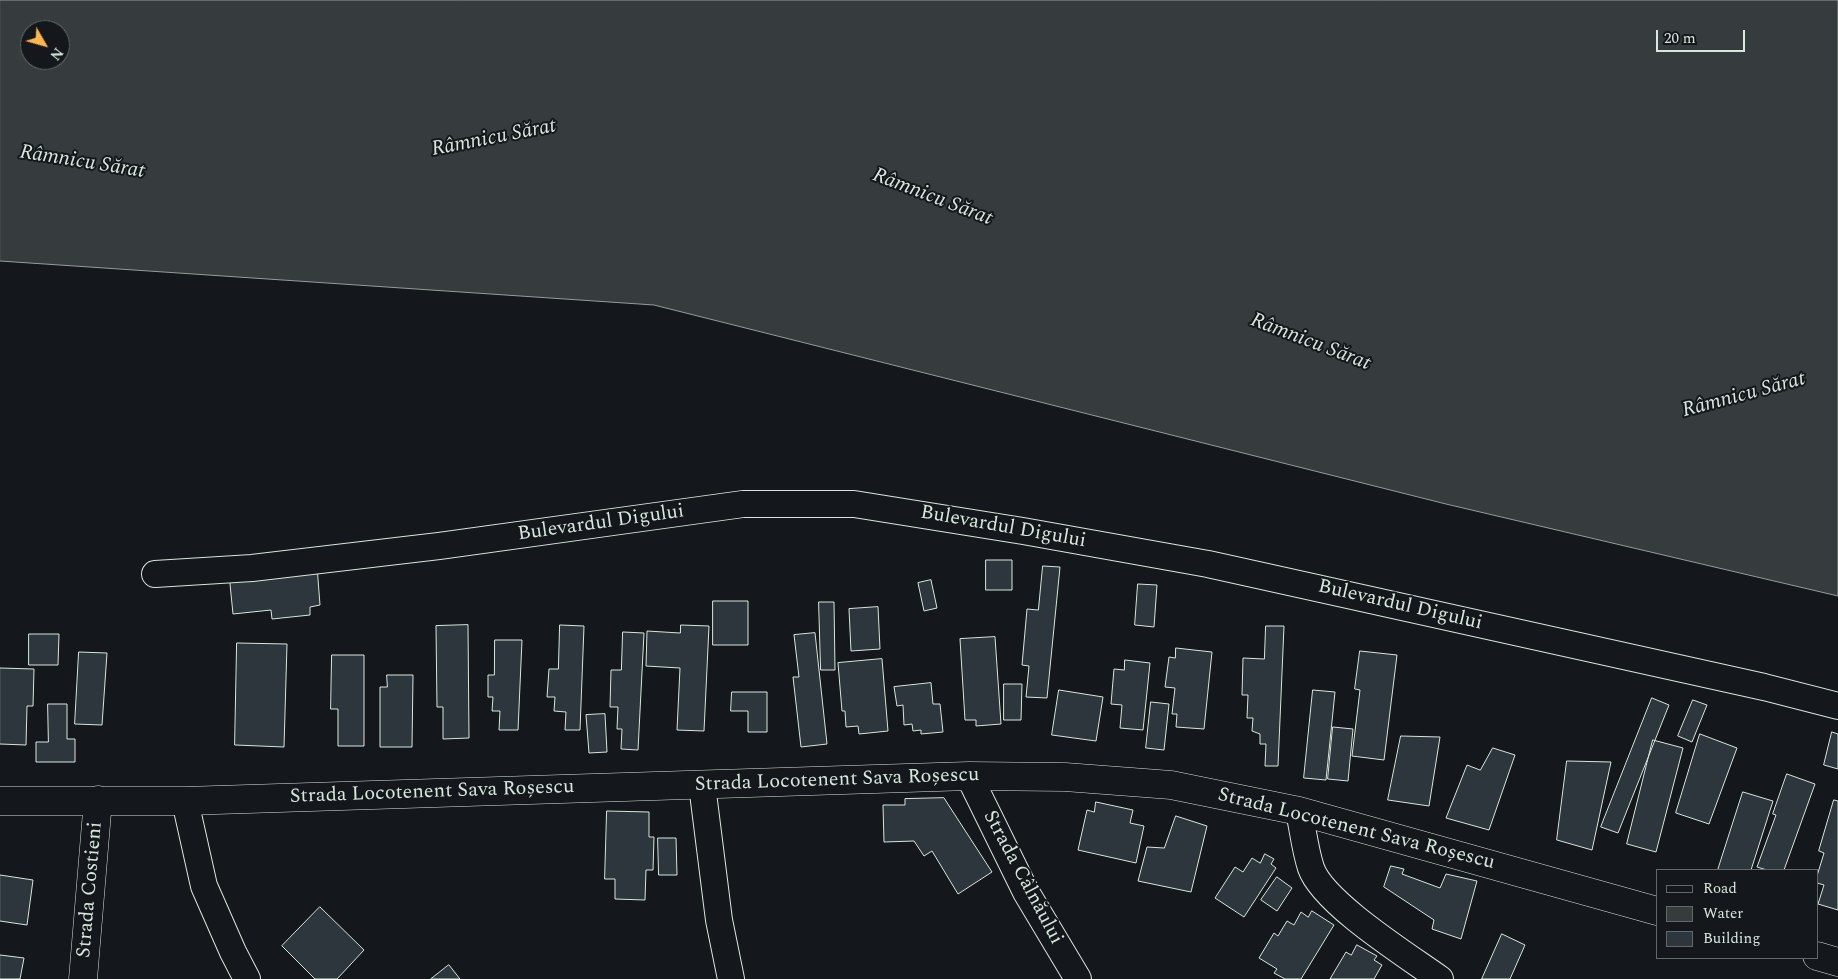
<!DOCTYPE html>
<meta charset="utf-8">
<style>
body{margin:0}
#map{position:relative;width:1838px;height:979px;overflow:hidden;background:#14181c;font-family:Spectral,serif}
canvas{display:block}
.legend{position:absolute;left:1656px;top:869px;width:162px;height:90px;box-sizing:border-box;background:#14181c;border:1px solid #626a69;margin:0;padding:6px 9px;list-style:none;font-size:15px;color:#d8e6dc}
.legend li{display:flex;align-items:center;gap:10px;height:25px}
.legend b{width:25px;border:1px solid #626a69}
.north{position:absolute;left:20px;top:20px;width:50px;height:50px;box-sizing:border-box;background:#14181c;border:1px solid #626a69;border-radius:50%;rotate:128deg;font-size:14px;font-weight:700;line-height:20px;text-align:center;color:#d8e6dc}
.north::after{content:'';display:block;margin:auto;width:18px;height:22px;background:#ffb74d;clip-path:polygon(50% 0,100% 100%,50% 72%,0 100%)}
.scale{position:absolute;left:1656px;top:30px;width:89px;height:22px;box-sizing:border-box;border:2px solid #d8e6dc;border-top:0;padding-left:6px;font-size:15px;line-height:18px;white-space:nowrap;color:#d8e6dc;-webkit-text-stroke:4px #14181c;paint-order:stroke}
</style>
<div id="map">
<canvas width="1838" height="979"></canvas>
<ul class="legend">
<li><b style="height:6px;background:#14181c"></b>Road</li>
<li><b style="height:14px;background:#363b3e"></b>Water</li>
<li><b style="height:14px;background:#2c363c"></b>Building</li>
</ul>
<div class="north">N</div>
<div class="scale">20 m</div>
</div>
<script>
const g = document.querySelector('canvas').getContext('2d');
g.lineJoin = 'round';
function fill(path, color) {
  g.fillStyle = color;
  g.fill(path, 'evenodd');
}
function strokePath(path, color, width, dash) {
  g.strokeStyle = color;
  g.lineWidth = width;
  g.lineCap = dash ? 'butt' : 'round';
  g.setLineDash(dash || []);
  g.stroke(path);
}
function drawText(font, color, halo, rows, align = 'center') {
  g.font = font + ' Spectral,serif';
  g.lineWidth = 4;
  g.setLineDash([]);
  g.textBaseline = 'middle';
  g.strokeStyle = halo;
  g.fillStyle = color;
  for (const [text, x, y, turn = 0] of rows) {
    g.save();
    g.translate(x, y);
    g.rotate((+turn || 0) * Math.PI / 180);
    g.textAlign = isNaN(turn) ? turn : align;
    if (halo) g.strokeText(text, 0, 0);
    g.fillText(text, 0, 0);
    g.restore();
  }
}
const water = new Path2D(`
 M0 0H1838V596L1446 504 654 305 0 261ZM30 30H60V60H30Z`);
const building = new Path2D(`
 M986 560H1012V590H986Z
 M317 566 320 605 310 607V615L272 619 271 610 233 614 229 574Z
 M1043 566 1060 567 1047 698 1026 697 1029 666 1022 665 1027 609 1038 610Z
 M931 580 937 608 924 611 918 583Z
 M1138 584 1157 585 1154 627 1135 625Z
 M713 601H748V645H713Z
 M819 602H834L835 670H821Z
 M878 607 880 649 851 651 849 609Z
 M468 625 469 738 443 739V707H437L436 626Z
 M560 625 584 626 580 730H565L566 712 554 711 555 697H547L549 669H558Z
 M681 625 709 626 704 731 677 730 680 668 646 666 647 631 680 633Z
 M1266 626H1284L1278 766H1265L1266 744H1260V734L1252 731 1253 718H1247L1248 695H1242L1243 658 1264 659Z
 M623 632 644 633 638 750 621 749 622 729H617L618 707H610L611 670H621Z
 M815 633 827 744 801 747 793 677H799L794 635Z
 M29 634H59L58 665H29Z
 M995 637 1001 724 976 726V720H965L960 639Z
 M495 640H522L518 730H499L500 711H492L493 697H488V675H494Z
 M237 643 287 644 284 747 235 745Z
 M1176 648 1212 652 1204 729 1176 727 1177 714H1172L1175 688 1165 687 1169 657 1175 658Z
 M1360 651 1397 655 1384 760 1352 756 1360 690 1355 689Z
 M79 652 107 653 102 725 75 724Z
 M332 655H364V746H338V709H331Z
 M882 659 888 731 859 734 858 726 846 727 845 711H842L838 663Z
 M1125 660 1150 663 1143 730 1120 728 1122 705 1111 704 1114 669 1124 670Z
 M0 668 34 669 33 706H27L26 745 0 744Z
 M387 675H413L412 747H380V687H387Z
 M931 683 933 704H940L943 732 921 734V730L913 731 912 724 904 725 903 705 897 706 894 687Z
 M1004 684H1022L1021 720H1004Z
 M1059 690 1103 697 1096 741 1052 735Z
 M1313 690 1335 692 1326 780 1304 778Z
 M732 692H767V732H748V711H731Z
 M1652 698 1669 705 1618 833 1601 827Z
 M1693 700 1707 705 1692 742 1678 736Z
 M1151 702 1169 704 1164 750 1146 748Z
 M48 704H67V739H75V762H36V742H48Z
 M605 714 607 752 589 753 586 715Z
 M1333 727 1353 729 1348 781 1328 779Z
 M1832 732 1838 734V769L1824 765Z
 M1700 734 1737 748 1709 824 1676 813Z
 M1401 736 1440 737 1429 806 1388 800Z
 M1653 740 1683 748 1656 852 1627 844Z
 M1493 748 1515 755 1489 830 1446 818 1467 765 1480 770Z
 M1567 761 1611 762 1592 850 1557 840Z
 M1787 774 1815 784 1784 870H1767L1757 867 1776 815 1773 814Z
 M1743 792 1773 801 1751 870H1718Z
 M944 798 992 872 958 894 932 851 924 856 914 841 884 842 883 805H905V799Z
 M1834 800 1838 801V910L1818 904 1824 885 1817 883V876L1824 853 1819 851Z
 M1096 802 1133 810 1130 823 1144 826 1136 863 1078 850 1087 810 1094 812Z
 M607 811 649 812V837H654L653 870H646L645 900 615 899V879H605Z
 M1176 816 1207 826 1191 892 1138 881 1147 847 1164 848Z
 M658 838H676L677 875H659Z
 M1265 854 1274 859 1271 864 1276 868 1244 917 1215 898 1235 867 1243 872 1252 858 1260 863Z
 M1391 866 1404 869 1402 874 1440 888 1446 874 1477 881 1461 939 1432 929 1434 920 1384 887Z
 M0 875 33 880 27 925 0 921Z
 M1277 877 1292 888 1277 911 1261 900Z
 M320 907 364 950 337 979H315L282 946Z
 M1312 911 1334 925 1301 979H1285L1274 973 1277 969 1259 958 1274 933 1278 936 1287 921 1294 925 1301 912 1308 917Z
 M1502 934 1525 945 1510 979H1482Z
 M1357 945 1377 956 1374 960 1382 965 1374 979H1330L1346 952 1351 955Z
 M0 955 24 958 20 979H0Z
 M449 965 460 979H431Z`);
const minor = new Path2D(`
 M155 574 252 568 439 546 743 504H854L1023 531 1208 564 1764 687 1838 706
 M969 776 1026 892 1078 979
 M702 785 719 920 731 979
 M185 801 204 886 233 952 247 979
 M1299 811C1303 830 1305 850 1311 868 1323 903 1408 956 1440 979`);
const tertiary = new Path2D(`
 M0 801H185L969 776 1065 777 1171 785 1299 811 1657 911
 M1817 956 1838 962
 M83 979 98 800`);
const streetNames = [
 ["Bulevardul Digului",601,524,-8],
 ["Bulevardul Digului",1003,528,10],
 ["Bulevardul Digului",1400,606,13],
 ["Strada Locotenent Sava Roșescu",837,781,-2],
 ["Strada Locotenent Sava Roșescu",432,793,-2],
 ["Strada Locotenent Sava Roșescu",1356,830,14],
 ["Strada Câlnăului",1022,878,62],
 ["Strada Costieni",91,890,-85]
];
const waterNames = [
 ["Râmnicu Sărat",494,139,-11],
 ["Râmnicu Sărat",82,163,9],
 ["Râmnicu Sărat",932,198,21],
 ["Râmnicu Sărat",1310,343,21],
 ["Râmnicu Sărat",1744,396,-15]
];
fill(water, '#363b3e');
strokePath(water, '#939e99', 1);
fill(building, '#2c363c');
strokePath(building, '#d8e6dc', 1);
strokePath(minor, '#d8e6dc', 28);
strokePath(tertiary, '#d8e6dc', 29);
strokePath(minor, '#14181c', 26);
strokePath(tertiary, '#14181c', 28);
drawText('20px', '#d8e6dc', '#14181c', streetNames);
drawText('italic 21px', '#d8e6dc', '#14181c', waterNames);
</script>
